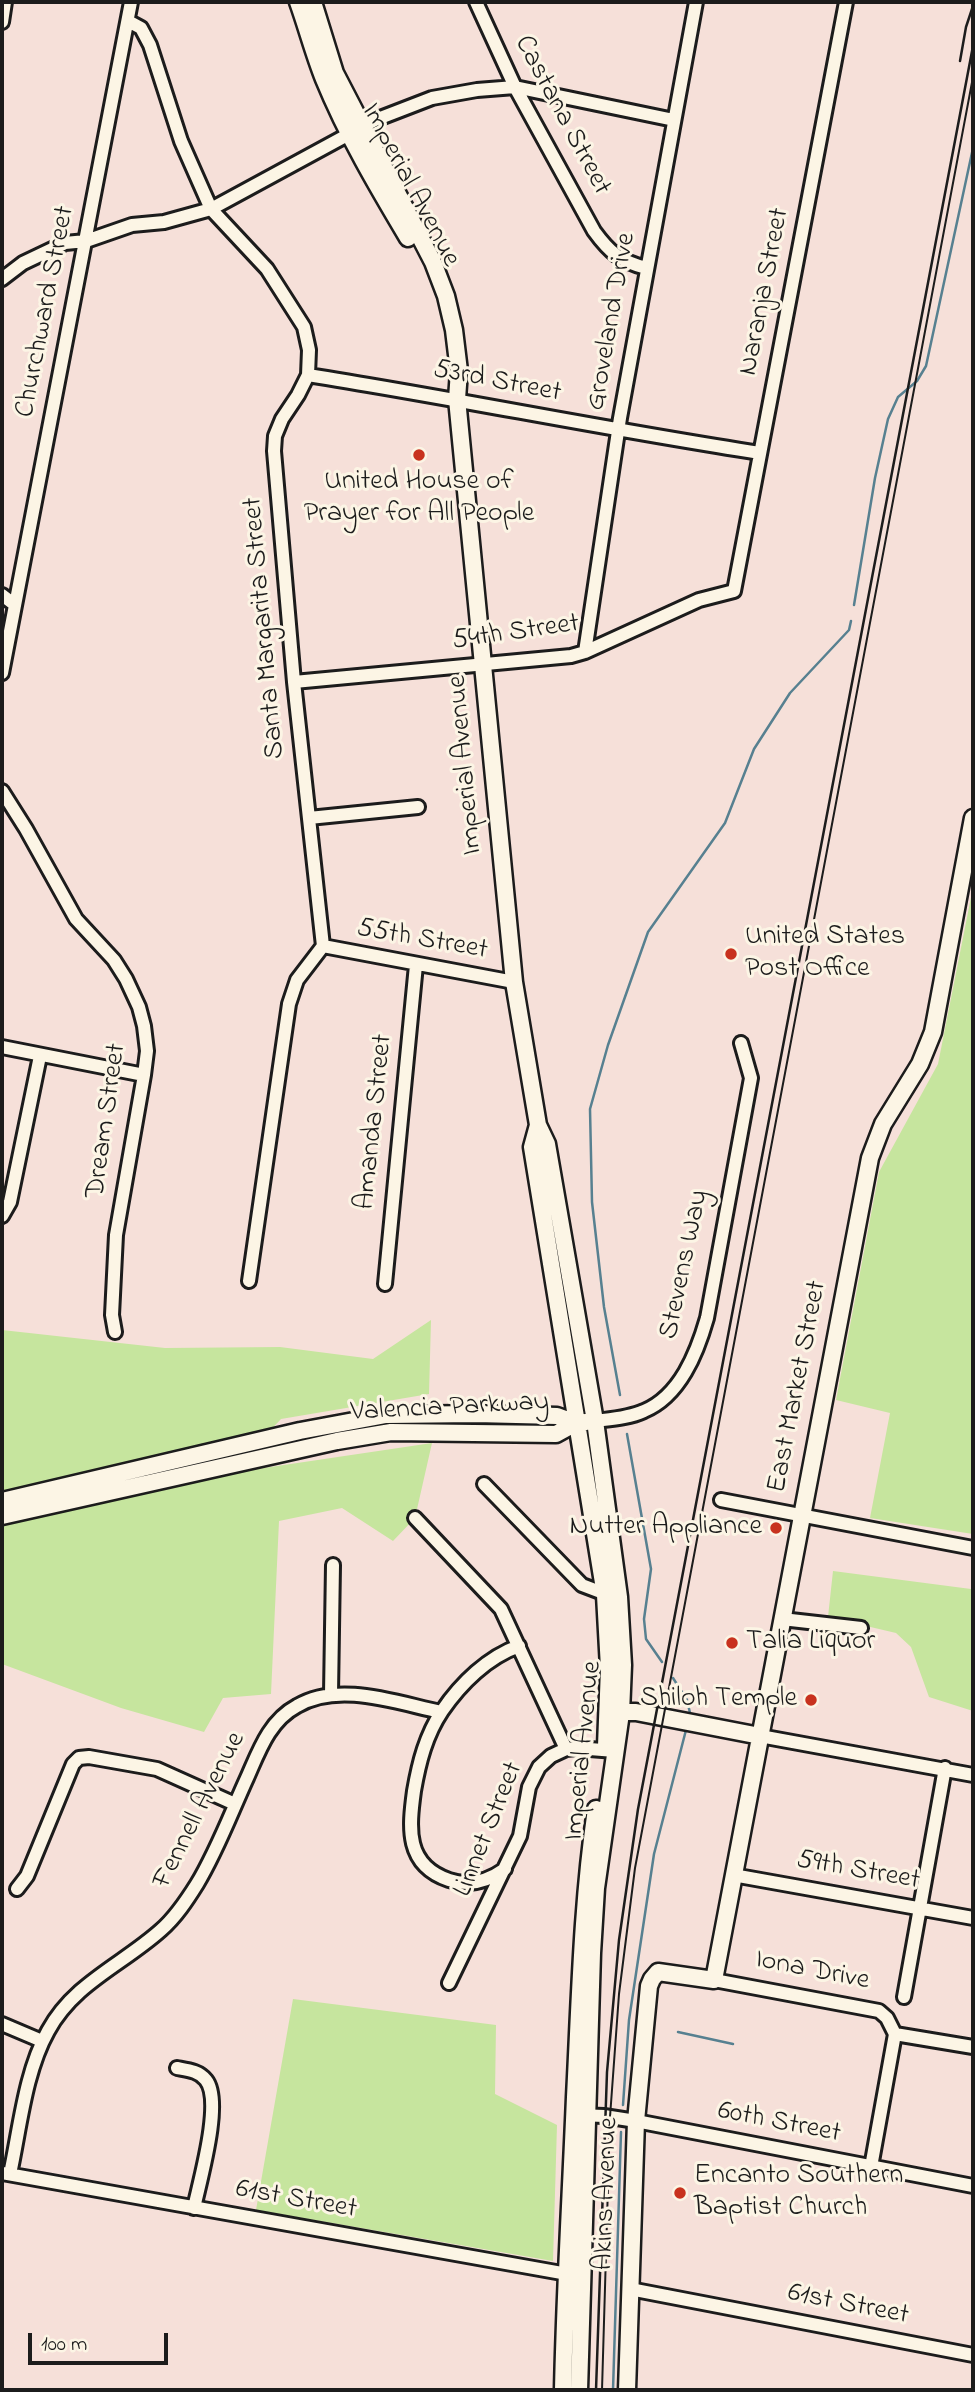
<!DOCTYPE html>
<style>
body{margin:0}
#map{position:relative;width:975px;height:2392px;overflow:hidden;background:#f6e0d9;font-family:"Indie Flower",sans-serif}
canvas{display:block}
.frame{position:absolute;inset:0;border:4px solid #1c1c1c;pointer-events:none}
.scale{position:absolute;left:28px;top:2333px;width:140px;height:32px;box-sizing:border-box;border:4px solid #1c1c1c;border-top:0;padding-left:9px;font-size:21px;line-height:24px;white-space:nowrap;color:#1c1c1c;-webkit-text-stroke:5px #fcf5e5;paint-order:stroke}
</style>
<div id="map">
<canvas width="975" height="2392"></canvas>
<div class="frame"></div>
<div class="scale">100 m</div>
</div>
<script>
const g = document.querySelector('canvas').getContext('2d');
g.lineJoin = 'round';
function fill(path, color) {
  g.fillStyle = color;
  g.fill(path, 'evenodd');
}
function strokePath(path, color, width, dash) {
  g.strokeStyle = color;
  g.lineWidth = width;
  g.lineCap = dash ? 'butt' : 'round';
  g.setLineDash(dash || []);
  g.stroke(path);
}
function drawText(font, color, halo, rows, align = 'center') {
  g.font = font + ' "Indie Flower",sans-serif';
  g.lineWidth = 6;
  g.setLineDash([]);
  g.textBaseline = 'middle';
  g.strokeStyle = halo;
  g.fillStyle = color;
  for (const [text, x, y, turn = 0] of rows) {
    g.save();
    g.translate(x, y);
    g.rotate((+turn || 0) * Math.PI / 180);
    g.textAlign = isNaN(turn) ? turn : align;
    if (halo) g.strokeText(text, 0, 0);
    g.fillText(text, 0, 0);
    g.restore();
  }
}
const green = new Path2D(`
 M973 887V1534L870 1518 890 1413 836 1400 879 1172 938 1064Z
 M431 1320 429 1394 281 1419 230 1473 432 1443 415 1518 393 1541 342 1508 279 1521 271 1694 223 1698 204 1732 121 1708 2 1664V1330L165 1348 280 1347 373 1359Z
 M833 1571 971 1589 973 1583V1711L929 1697 911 1647 896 1633 828 1617Z
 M293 1999 496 2025 495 2094 557 2125 553 2261 256 2210Z`);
const stream = new Path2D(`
 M854 605 875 478 888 419 898 397 917 381 926 366 973 148
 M620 1395 604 1307 592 1202 590 1109 608 1045 648 932 725 823 754 749 790 693 849 630 851 621
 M627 1434 651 1569 644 1619 646 1639 662 1662
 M673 1678 687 1700 690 1713
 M678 2032 733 2044
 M623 2105 629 2020 654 1854 686 1730
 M613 2390 621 2132`);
const minor = new Path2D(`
 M476 2 515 87 594 231C610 253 620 261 646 268
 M128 21 141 28 150 45 181 141 211 209 267 269 304 327 309 350 308 375 298 395 282 419 275 436 274 451 294 682 323 946 297 980 289 1004 249 1281
 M2 22 5 2
 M2 279 23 263 65 243 86 241 132 225 164 222 211 209 375 120 432 98 477 90 515 87 674 120
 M308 375C459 399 609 430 760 453
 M2 595 15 605
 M585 652 620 418 696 2
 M2 673 131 2
 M294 682 571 656 585 652 699 600 734 591 846 2
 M2 791 26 829 76 919 114 960 126 979 139 1007 144 1026 147 1051 144 1075 116 1235 112 1315 115 1332
 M309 818 418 807
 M323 946 514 982
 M2 1047 144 1075
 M2 1216 10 1202 40 1056
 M385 1284 416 965
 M595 1421C611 1419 629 1418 644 1411 680 1396 697 1353 707 1318L751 1078 741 1043
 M484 1484 582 1585 611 1596
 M721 1500 973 1548
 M415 1518 501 1609 566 1749
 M782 1619 861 1628
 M331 1694 333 1565
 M760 1736 973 1775
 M505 1869C488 1881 469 1887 449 1880 405 1865 409 1828 414 1791 419 1762 426 1735 442 1711 461 1683 488 1657 519 1646
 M733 1875 973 1918
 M17 1889 27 1876 73 1764 79 1758 89 1757 157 1769 235 1804
 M714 1980 879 2011 887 2018 895 2034
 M449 1983 520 1836 529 1787 539 1767 551 1756 566 1749 577 1748 615 1751
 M904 1997 945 1768
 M2 2024 42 2041
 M895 2034 973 2047
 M177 2068C188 2070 199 2071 206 2080 223 2101 200 2180 194 2208
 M578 2115 604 2116 636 2121 973 2186
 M871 2167 895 2034
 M2 2173 573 2275
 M10 2174C20 2128 25 2072 48 2031 74 1983 122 1965 161 1930 176 1917 187 1900 197 1884 217 1851 231 1813 247 1778 259 1751 269 1721 297 1706 339 1681 397 1703 441 1712
 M630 2289 973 2355`);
const major = new Path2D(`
 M298 2C307 27 314 54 324 79 347 135 377 186 408 238
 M313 2 335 73 433 262 446 296 454 330 459 371 457 399 514 982 538 1125 547 1144 595 1421 619 1597 623 1665 621 1713 596 1888 592 1953 579 2390
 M538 1125 532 1147 605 1595 609 1668 606 1746
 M2 1501 300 1431 386 1415 476 1414 557 1416 576 1423
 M2 1516 337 1441 391 1432 556 1434 576 1423 586 1422
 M612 1712H636L760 1736
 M563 2390C565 2292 571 2195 575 2097 580 2000 582 1905 596 1809
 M627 2390 636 2121 649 1986 652 1979 658 1972 714 1980 870 1158 883 1124 920 1064 933 1032 973 818`);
const tram = new Path2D(`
 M602 2390 610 2117 619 1994 635 1868 973 77`);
const rail = new Path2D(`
 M960 61 966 27 973 6
 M596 2390 607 2072 619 1940 638 1809 973 46`);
const markers = [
 [419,455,7,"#c8321e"],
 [731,954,7,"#c8321e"],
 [776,1528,7,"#c8321e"],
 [732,1643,7,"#c8321e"],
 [811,1700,7,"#c8321e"],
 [680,2193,7,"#c8321e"]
];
const streetNames = [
 ["Castana Street",561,116,62],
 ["Imperial Avenue",409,186,62],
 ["Naranja Street",766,292,-79],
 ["Churchward Street",47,312,-79],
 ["Groveland Drive",613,322,-80],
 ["53rd Street",497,383,11],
 ["Santa Margarita Street",266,628,-95],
 ["54th Street",516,634,-8],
 ["Imperial Avenue",467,765,-95],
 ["55th Street",422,941,10],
 ["Dream Street",108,1121,-82],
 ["Amanda Street",376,1122,-84],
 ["Stevens Way",686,1265,-78],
 ["East Market Street",799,1387,-79],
 ["Valencia Parkway",450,1409,-3],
 ["Imperial Avenue",585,1751,-84],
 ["Fennell Avenue",201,1811,-63],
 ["Linnet Street",490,1830,-68],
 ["59th Street",858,1872,10],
 ["Iona Drive",812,1972,11],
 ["60th Street",779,2124,11],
 ["Akins Avenue",608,2194,-88],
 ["61st Street",296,2201,10],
 ["61st Street",848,2306,11]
];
const poiNames = [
 ["United House of",419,483,"center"],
 ["Prayer for All People",419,515,"center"],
 ["United States",745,938],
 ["Post Office",745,970],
 ["Nutter Appliance",762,1528,"right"],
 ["Talia Liquor",746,1643],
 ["Shiloh Temple",797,1700,"right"],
 ["Encanto Southern",694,2177],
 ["Baptist Church",694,2209]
];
fill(green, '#c6e59e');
strokePath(stream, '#578090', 2.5);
strokePath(minor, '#1c1c1c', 18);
strokePath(major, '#1c1c1c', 21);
strokePath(minor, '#fcf5e5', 12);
strokePath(major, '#fcf5e5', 16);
strokePath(tram, '#1c1c1c', 2);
strokePath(rail, '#1c1c1c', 2.5);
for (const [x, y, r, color] of markers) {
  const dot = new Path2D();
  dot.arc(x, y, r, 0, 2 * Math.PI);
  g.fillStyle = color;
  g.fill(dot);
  strokePath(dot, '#fcf5e5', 2.5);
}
drawText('28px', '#1c1c1c', '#fcf5e5', streetNames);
drawText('28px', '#1c1c1c', '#fcf5e5', poiNames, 'left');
</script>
